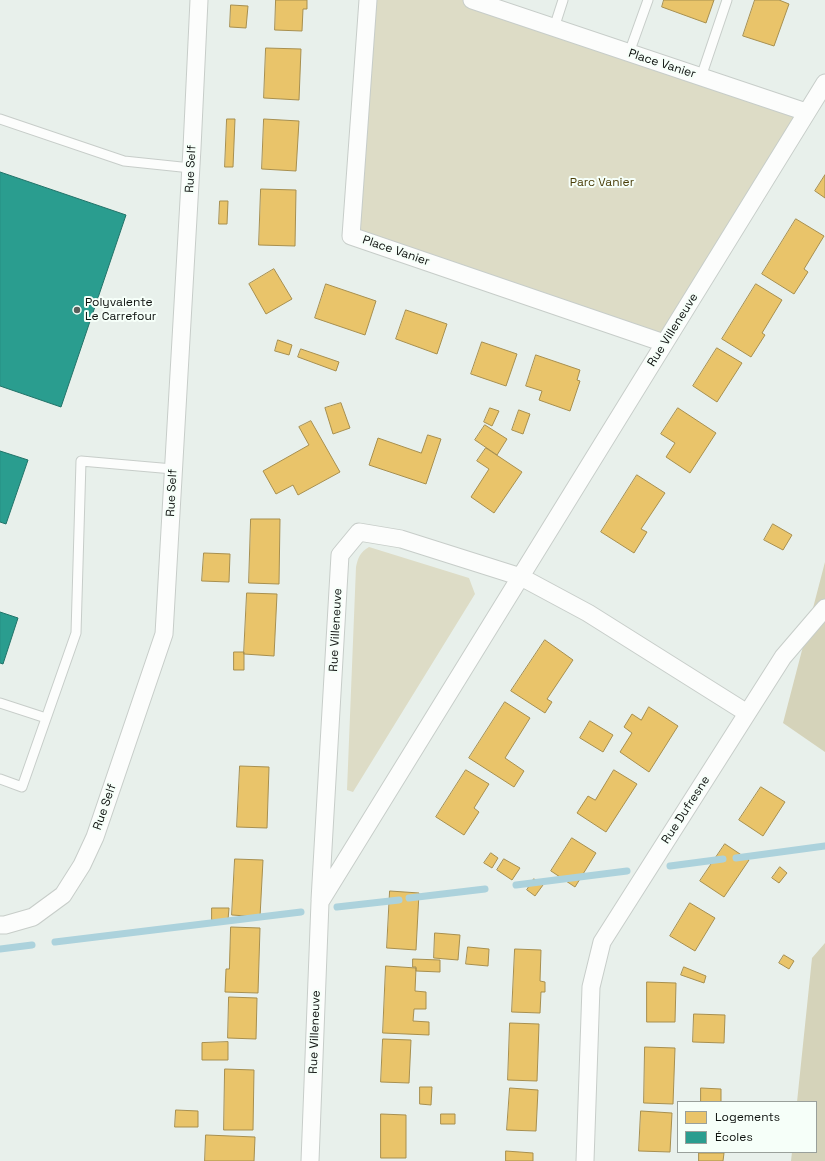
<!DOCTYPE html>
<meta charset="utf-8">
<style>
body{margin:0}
#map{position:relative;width:825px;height:1161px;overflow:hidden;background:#e8f0eb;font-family:"Space Grotesk",sans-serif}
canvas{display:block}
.legend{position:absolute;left:677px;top:1101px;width:140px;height:52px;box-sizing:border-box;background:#f6fff9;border:1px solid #99a09b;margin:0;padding:5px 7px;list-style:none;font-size:12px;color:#0e120f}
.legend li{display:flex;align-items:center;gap:8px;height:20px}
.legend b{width:20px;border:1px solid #99a09b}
</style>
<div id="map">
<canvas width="825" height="1161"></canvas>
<ul class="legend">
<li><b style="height:11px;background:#e9c46a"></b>Logements</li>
<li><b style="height:11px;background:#2a9d8f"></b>Écoles</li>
</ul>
</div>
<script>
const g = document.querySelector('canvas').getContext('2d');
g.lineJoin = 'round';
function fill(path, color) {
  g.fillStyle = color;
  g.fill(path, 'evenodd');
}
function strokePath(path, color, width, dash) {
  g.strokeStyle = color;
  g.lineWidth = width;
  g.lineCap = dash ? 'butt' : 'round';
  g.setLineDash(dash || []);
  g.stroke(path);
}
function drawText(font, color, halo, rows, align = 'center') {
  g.font = font + ' "Space Grotesk",sans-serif';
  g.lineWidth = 4;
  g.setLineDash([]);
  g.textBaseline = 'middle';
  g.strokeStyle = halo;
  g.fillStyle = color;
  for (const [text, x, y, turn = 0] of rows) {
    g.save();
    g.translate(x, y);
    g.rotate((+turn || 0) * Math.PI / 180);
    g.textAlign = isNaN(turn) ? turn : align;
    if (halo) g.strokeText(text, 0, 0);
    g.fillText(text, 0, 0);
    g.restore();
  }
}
const green = new Path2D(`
 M368 0H472L806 112 664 343 351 236Z
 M369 547 469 578 475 594 353 792 347 790 356 567C358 558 360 552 369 547Z`);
const forest = new Path2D(`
 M825 562V752L783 723Z
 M825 943V1161H791L792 1152H816V1102H797L812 958Z`);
const homes = new Path2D(`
 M276 0H307V9H303L302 31 275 30Z
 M664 0H714L706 23 662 7Z
 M755 0H779L789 4 774 46 743 36Z
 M231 5 248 6 246 28 230 27Z
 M266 48 301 49 299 100 264 98Z
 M227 119H235L233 167H225Z
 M264 119 299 121 296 171 262 169Z
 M825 175V198L815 191Z
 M261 189 296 190 295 246 259 245Z
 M220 201H228L227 224H219Z
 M796 219 824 236 804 269 808 272 794 294 762 274Z
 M274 269 292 299 266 314 249 284Z
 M326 284 376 301 365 335 315 318Z
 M756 284 782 300 762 333 765 335 751 357 722 339Z
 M406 310 447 324 437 354 396 339Z
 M278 340 292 345 289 355 275 351Z
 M482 342 517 354 506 386 471 374Z
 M717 348 742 363 717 402 693 386Z
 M301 349 339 362 336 371 298 357Z
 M536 355 580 370 577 380 580 381 570 411 539 400 542 391 526 386Z
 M341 403 350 428 333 434 325 408Z
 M490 408 499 411 492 426 484 422Z
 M678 408 716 433 690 473 666 457 675 443 661 434Z
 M519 410 530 414 523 434 512 430Z
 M311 421 340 472 298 495 293 485 276 494 263 471 309 445 299 427Z
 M485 425 507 439 497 455 475 440Z
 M428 435 441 439 426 484 369 465 378 438 421 453Z
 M486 448 522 472 494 513 471 497 489 469 477 461Z
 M637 475 665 493 641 529 647 532 634 553 601 532Z
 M251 519H280L279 584 249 583Z
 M773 524 792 535 783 550 764 540Z
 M204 553 230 554 229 582 202 581Z
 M247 593 277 594 274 656 244 654Z
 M545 640 573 660 547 699 552 702 545 713 511 691Z
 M234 652H244V670H234Z
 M505 702 530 718 505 758 524 771 514 787 469 758Z
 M649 707 678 726 649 772 620 752 632 733 624 727 632 714 641 720Z
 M590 721 613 735 603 752 580 738Z
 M240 766 269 767 267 828 237 827Z
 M466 770 489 784 474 808 479 812 464 835 436 817Z
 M614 770 637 784 606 832 577 813 588 796 595 800Z
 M761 787 785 802 763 836 739 820Z
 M572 838 596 853 575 887 551 871Z
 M725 844 749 860 724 897 700 881Z
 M491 853 498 858 492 868 484 863Z
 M235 859 263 860 260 917 232 915Z
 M504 859 520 868 512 880 497 870Z
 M780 867 787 873 779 883 772 878Z
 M534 879 543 885 535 896 527 890Z
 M390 891 419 893 416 950 387 948Z
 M690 903 715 918 695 951 670 936Z
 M212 908H229L228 920H212Z
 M231 927 260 928 258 993 225 992 226 969H229Z
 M435 933 460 935 458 960 434 958Z
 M468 947 489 949 488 966 466 964Z
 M515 949 541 950 540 981 545 982V992H541L540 1013 512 1012Z
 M784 955 794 961 789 969 779 963Z
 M413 959 440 960V972L416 971V967H413Z
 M386 966 416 968 415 991 426 992V1009H414L413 1021 429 1022V1035L383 1033Z
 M684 967 706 976 704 983 681 975Z
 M647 982 676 983 675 1022H647Z
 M229 997 257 998 256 1039 228 1038Z
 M694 1014 725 1015 724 1043 693 1042Z
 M510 1023 539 1024 537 1081 508 1080Z
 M383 1039 411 1040 409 1083 381 1082Z
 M228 1042V1060H202V1043Z
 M645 1047 675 1048 673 1104 644 1103Z
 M225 1069 254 1070 253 1130H224Z
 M420 1087H432L431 1105 420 1104Z
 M510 1088 538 1090 536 1131 507 1130Z
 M701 1088 721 1089V1102H701Z
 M176 1110 198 1111V1127H175Z
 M641 1111 672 1113 670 1152 639 1151Z
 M381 1114 406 1115V1158H381Z
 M441 1114H455V1124H441Z
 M206 1135 255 1137 254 1161H205Z
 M506 1151 533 1153V1161H506Z
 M699 1153H724L723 1161H699Z`);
const schools = new Path2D(`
 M0 172 126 215 61 407 0 386Z
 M0 451 28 460 6 524 0 522Z
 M0 612 18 618 3 664 0 663Z`);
const stream = new Path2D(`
 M736 858 825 846
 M670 866 723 859
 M516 885 627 871
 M409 898 485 889
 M337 907 399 900
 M55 942 301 912
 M0 949 32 945`);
const lane = new Path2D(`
 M554 28 563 0
 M629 53 648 0
 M701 77 727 0
 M0 119 124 161 191 168
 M0 703 46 718
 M0 779 22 787 76 633 81 461 173 469`);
const street = new Path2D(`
 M368 0 351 236 664 343
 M472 0 806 112
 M320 900 340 555 359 532 401 539 521 577 588 613 747 713
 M0 925H5L33 917 63 895 82 865 95 837 164 634 192 148 199 0
 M310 1161 320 902 825 83
 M585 1161 591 987 602 942 783 657 825 608`);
const markers = [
 [77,310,4,"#5a605c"]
];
const streetNames = [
 ["Place Vanier",662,64,18],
 ["Rue Self",191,169,-87],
 ["Place Vanier",396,251,19],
 ["Rue Villeneuve",673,330,-58],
 ["Rue Self",172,493,-87],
 ["Rue Villeneuve",336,630,-87],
 ["Rue Self",105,807,-71],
 ["Rue Dufresne",686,810,-57],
 ["Rue Villeneuve",315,1032,-88]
];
const parkNames = [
 ["Parc Vanier",602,183]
];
const poiNames = [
 ["Polyvalente",85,303],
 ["Le Carrefour",85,317]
];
fill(green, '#dddcc6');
fill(forest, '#d5d3ba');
fill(homes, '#e9c46a');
strokePath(homes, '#a78f4f', 1);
fill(schools, '#2a9d8f');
strokePath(schools, '#227369', 1);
strokePath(stream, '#acd2dc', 7);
strokePath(lane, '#c7cdc9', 11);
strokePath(street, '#c7cdc9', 19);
strokePath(lane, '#fcfdfc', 9);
strokePath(street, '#fcfdfc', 17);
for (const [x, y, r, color] of markers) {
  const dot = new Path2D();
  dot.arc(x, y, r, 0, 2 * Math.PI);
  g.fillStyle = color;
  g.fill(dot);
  strokePath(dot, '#f6fff9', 1.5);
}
drawText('12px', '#0e120f', '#f6fff9', streetNames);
drawText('12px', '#4a3e08', '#f6fff9', parkNames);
drawText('12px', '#0e120f', '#f6fff9', poiNames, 'left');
</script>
